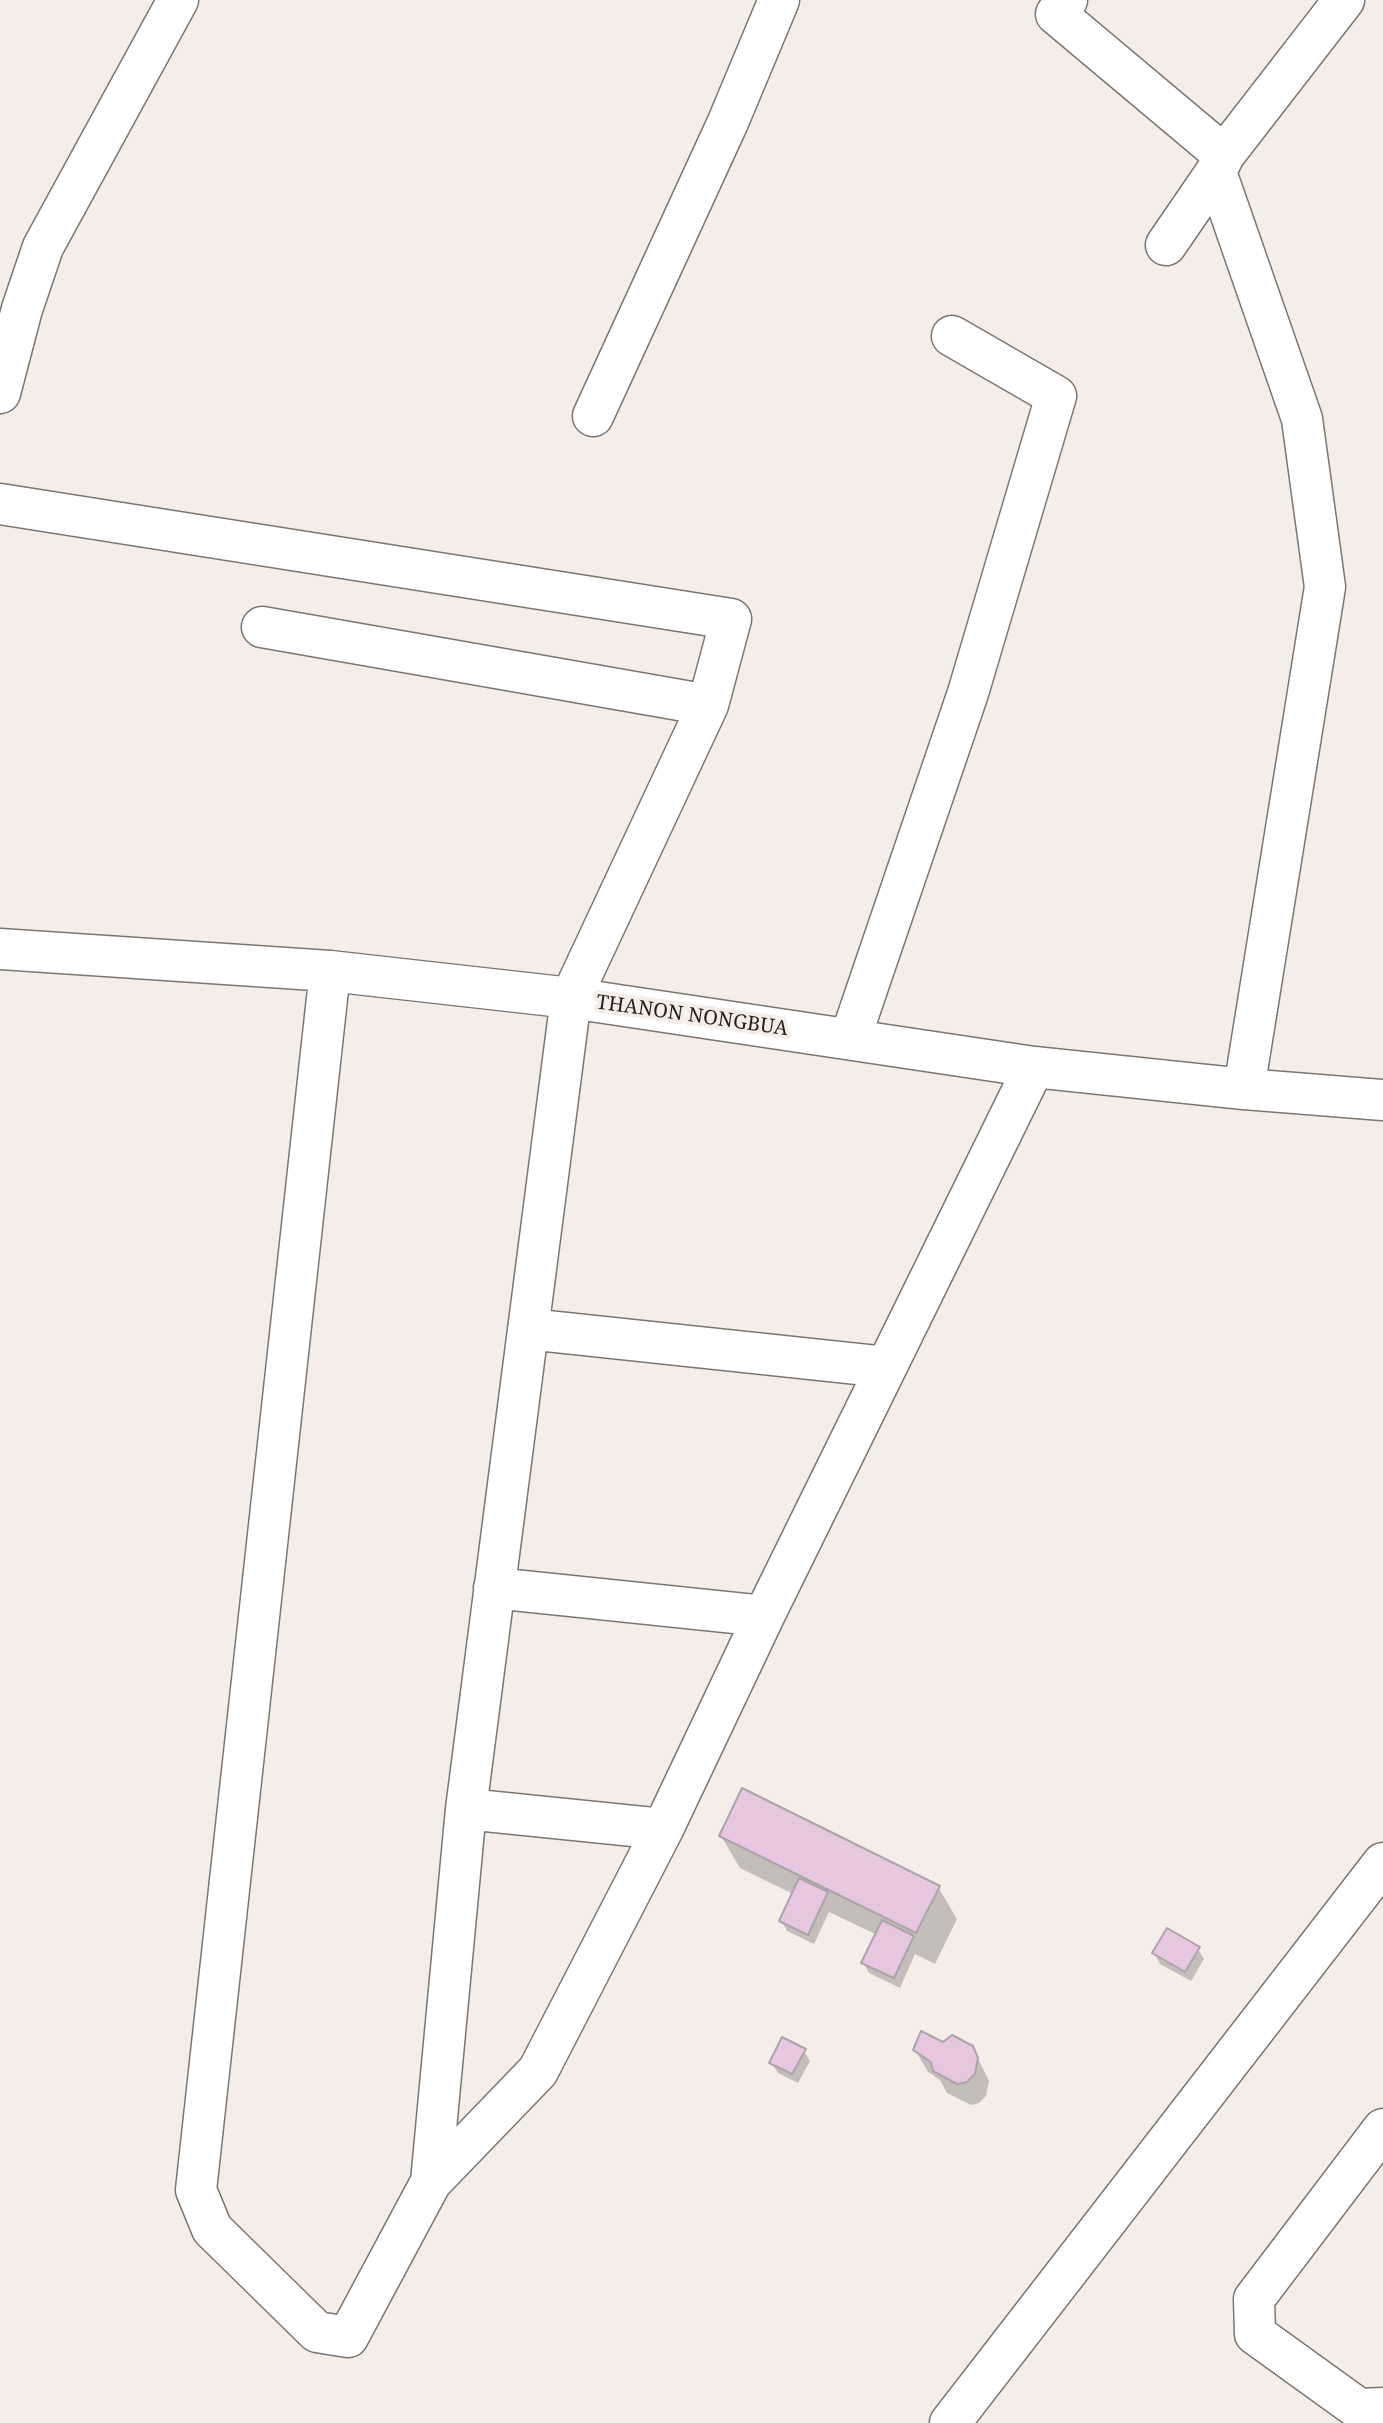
<!DOCTYPE html>
<style>
body{margin:0}
canvas{display:block;background:#f5eee8}
</style>
<canvas width="1383" height="2423"></canvas>
<script>
const g = document.querySelector('canvas').getContext('2d');
g.lineJoin = 'round';
function fill(path, color) {
  g.fillStyle = color;
  g.fill(path, 'evenodd');
}
function strokePath(path, color, width, dash) {
  g.strokeStyle = color;
  g.lineWidth = width;
  g.lineCap = dash ? 'butt' : 'round';
  g.setLineDash(dash || []);
  g.stroke(path);
}
function drawText(font, color, halo, rows, align = 'center') {
  g.font = font + ' "Noto Serif",serif';
  g.lineWidth = 8;
  g.setLineDash([]);
  g.textBaseline = 'middle';
  g.strokeStyle = halo;
  g.fillStyle = color;
  for (const [text, x, y, turn = 0] of rows) {
    g.save();
    g.translate(x, y);
    g.rotate((+turn || 0) * Math.PI / 180);
    g.textAlign = isNaN(turn) ? turn : align;
    if (halo) g.strokeText(text, 0, 0);
    g.fillText(text, 0, 0);
    g.restore();
  }
}
const shadow = new Path2D(`
 M721 1836 938 1887 957 1919 935 1964 915 1954 900 1988 869 1973 864 1963 877 1935 829 1912 814 1944 787 1931 781 1920 793 1894 740 1868Z
 M1198 1949 1204 1959 1191 1981 1160 1964 1154 1953Z
 M943 2044 972 2047 989 2081 986 2096 979 2103 971 2105 947 2093 940 2080 928 2072 915 2050Z
 M804 2051 810 2061 798 2083 778 2073 772 2063Z`);
const building = new Path2D(`
 M742 1788 940 1886 916 1933 719 1836Z
 M799 1878 828 1892 808 1935 779 1921Z
 M882 1920 914 1936 894 1978 861 1963Z
 M1167 1928 1200 1947 1185 1972 1152 1953Z
 M921 2031 943 2042 952 2035 973 2046 978 2058 975 2074 967 2082 957 2084 933 2071 931 2062 913 2050Z
 M782 2037 806 2049 792 2074 769 2063Z`);
const minor = new Path2D(`
 M1067 0 1056 14 1224 155
 M1216 172 1302 419 1325 587 1244 1089
 M1166 245 1216 172 1224 155 1344 0
 M0 393 22 309 43 247 178 0
 M593 416 728 122 779 0
 M0 504 731 619 708 705 262 627
 M0 949 330 971 571 998 1034 1067 1244 1089 1383 1100
 M330 971 196 2190 212 2229 317 2332 348 2337 431 2182 466 1809 571 998 708 705
 M850 1039 968 693 1056 396 952 336
 M528 1329 886 1367
 M494 1588 764 1616
 M466 1809 663 1829
 M1383 2129 1254 2299 1255 2334 1359 2409 1383 2408
 M431 2182 538 2071 663 1829 764 1616 1034 1067
 M950 2423 1383 1863`);
const streetNames = [
 ["THANON NONGBUA",692,1016,8]
];
fill(shadow, '#0003');
fill(building, '#e7c6df');
strokePath(building, '#aba5aa', 2);
strokePath(minor, '#7c7671', 43);
strokePath(minor, '#fff', 40);
drawText('20px', '#221f1d', '#f5eee8', streetNames);
</script>
